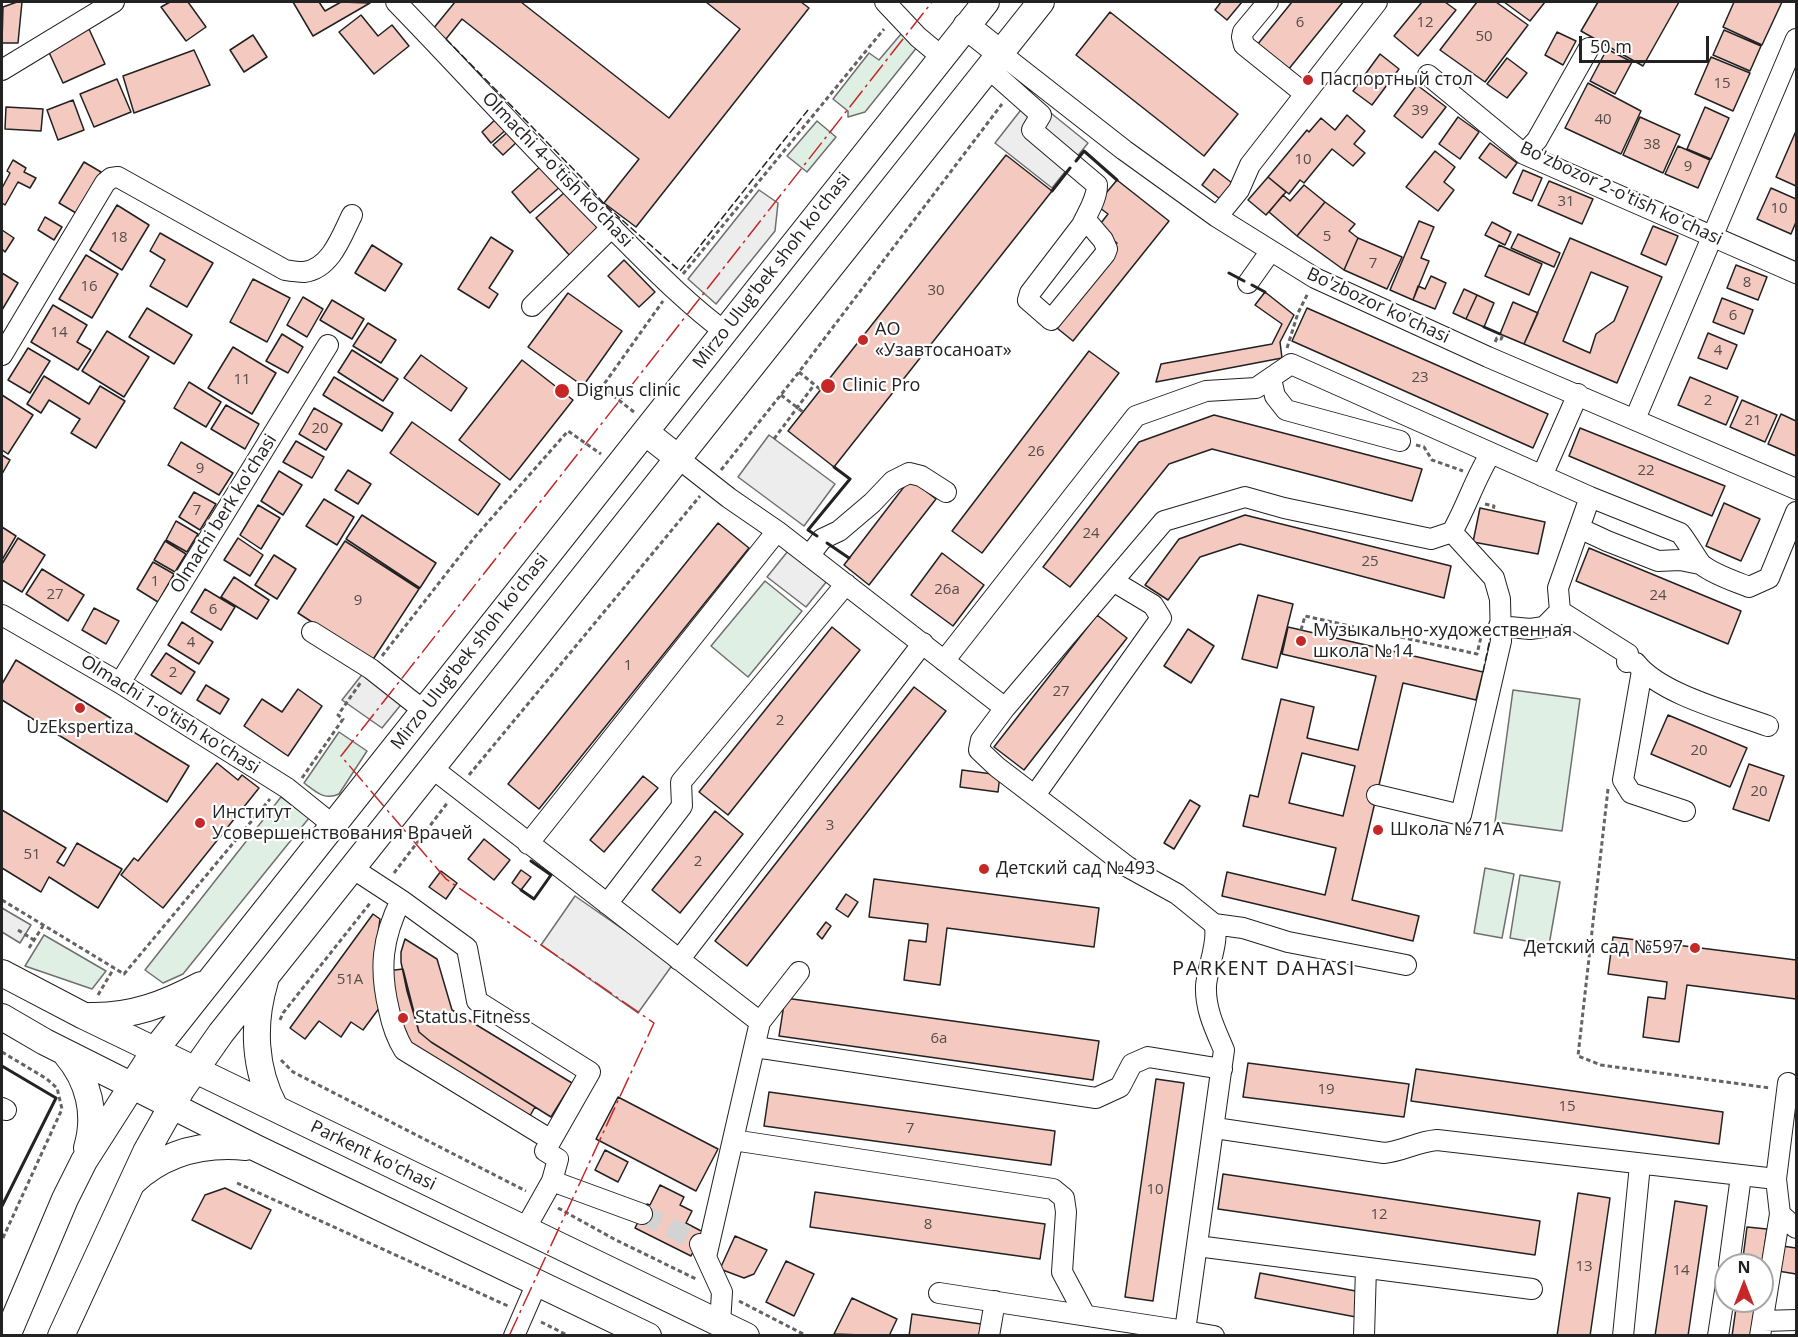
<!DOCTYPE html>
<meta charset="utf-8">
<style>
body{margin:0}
#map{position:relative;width:1798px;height:1337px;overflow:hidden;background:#fff;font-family:"Open Sans",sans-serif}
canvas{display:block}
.frame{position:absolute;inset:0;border:3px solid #222;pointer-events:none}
.north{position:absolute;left:1714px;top:1253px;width:60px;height:60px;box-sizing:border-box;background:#fff;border:2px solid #a7a7a7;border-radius:50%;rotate:0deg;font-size:16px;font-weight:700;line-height:24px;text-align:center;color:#222}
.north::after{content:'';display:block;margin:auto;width:21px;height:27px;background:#c62828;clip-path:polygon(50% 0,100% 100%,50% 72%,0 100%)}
.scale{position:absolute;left:1579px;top:36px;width:130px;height:27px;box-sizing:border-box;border:3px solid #222;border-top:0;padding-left:8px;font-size:18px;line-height:21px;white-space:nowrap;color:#222;-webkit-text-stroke:4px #fff;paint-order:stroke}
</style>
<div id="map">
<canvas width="1798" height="1337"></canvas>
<div class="frame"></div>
<div class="north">N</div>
<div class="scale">50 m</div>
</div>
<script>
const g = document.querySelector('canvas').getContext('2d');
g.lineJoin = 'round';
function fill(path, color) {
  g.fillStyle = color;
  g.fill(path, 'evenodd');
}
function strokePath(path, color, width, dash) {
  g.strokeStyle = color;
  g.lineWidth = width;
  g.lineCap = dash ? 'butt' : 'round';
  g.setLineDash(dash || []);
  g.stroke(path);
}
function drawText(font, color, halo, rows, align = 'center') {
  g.font = font + ' "Open Sans",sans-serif';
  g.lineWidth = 4.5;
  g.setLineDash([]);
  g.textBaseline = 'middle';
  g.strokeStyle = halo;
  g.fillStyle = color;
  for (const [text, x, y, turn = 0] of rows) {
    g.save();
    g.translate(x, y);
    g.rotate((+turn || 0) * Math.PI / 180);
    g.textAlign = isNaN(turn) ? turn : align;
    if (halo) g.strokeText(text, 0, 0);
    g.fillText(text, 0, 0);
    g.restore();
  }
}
const green = new Path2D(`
 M901 34 918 46 865 112 848 117V111L833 99 869 53 879 60Z
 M817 121 836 137 807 172 787 156Z
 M765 581 802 611 748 677 711 646Z
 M1513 690 1580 699 1562 831 1495 822Z
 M339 732 367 751 339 794C324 801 315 791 304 783Z
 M281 797 309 818 183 974 163 983 145 970Z
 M1485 868 1514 874 1502 938 1474 933Z
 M1520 875 1560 882 1549 945 1510 938Z
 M44 935 106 971 92 989 25 966Z`);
const parking = new Path2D(`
 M1031 97 1088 143 1052 188 995 143Z
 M759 190 778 203 775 231 716 304 688 279Z
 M769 435 835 484 804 526 738 477Z
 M788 551 827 581 806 607 767 577Z
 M364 672 404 701 382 728 342 700Z
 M575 896 673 964 638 1013 541 945Z
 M2 908 31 925 20 943 2 932Z`);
const building = new Path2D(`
 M17 2H22L18 43H2L3 7Z
 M170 2H188L206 27 186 41 161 7Z
 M293 2H319L325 11 341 2 370 3 313 36Z
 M455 2H521L669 118 740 29 706 2H801L809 8 636 227 604 203 639 159 462 19 446 39 433 29Z
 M1221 2H1242L1227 20 1215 10Z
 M1292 2H1343L1288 70 1257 45Z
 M1422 2H1445L1456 10 1418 56 1394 36Z
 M1477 2H1496L1528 25 1485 82 1440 50Z
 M1504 2H1545L1530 21Z
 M1598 2H1679L1643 66 1581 31Z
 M1734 2H1782L1762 45 1723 27Z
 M1110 12 1238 114 1204 156 1076 55Z
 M361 15 378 36 392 25 409 46 374 74 339 32Z
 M89 29 105 64 63 83 47 48Z
 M1724 30 1761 46 1750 71 1713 55Z
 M1557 32 1576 41 1563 65 1545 55Z
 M253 35 267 57 244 72 230 50Z
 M1607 49 1632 62 1615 94 1590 81Z
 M194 50 210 85 134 113 123 76Z
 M1380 54 1399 69 1372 105 1353 91Z
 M1711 57 1750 73 1733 111 1695 94Z
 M1507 58 1527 73 1507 98 1487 84Z
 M117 79 131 112 94 127 80 94Z
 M1588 83 1641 111 1621 154 1565 128Z
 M1417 85 1446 107 1422 138 1394 116Z
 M73 100 84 130 58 140 47 110Z
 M6 107 43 109 41 131 5 129Z
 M1705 107 1729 118 1711 159 1687 149Z
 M1347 115 1365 131 1354 144 1365 153 1353 166 1332 149 1304 183 1300 180 1289 194 1268 177 1307 130 1309 132 1321 118 1335 130Z
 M498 117 508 128 491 143 482 132Z
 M1458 117 1479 132 1460 159 1439 144Z
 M1640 117 1680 135 1663 173 1623 155Z
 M510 130 519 140 503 155 493 145Z
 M1796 131V186L1776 177Z
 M1490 143 1517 163 1506 178 1479 158Z
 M1678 146 1710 160 1698 188 1665 174Z
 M1435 151 1455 167 1444 182 1454 190 1438 211 1406 187Z
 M1006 155 1052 191 834 467 788 431Z
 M13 160 26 168 24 172 36 178 30 188 18 182 5 205 2 203V188L10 173 7 171Z
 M84 162 101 172 76 213 59 203Z
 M542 165 561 186 530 213 512 192Z
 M1214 169 1236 186 1224 202 1202 185Z
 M1523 170 1542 178 1532 201 1513 193Z
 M1268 177 1286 192 1266 215 1248 200Z
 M1117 180 1169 221 1073 341 1052 324 1117 243 1097 228 1108 214 1096 205Z
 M1549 181 1593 199 1582 224 1538 205Z
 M1304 185 1325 202 1297 236 1269 212 1283 195 1290 201Z
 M1771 188 1796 199V222L1791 234 1757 219Z
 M565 192 600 230 571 257 536 218Z
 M1325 202 1355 224 1349 231 1358 238 1344 270 1297 236Z
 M117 205 149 225 122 270 90 250Z
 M45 217 62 227 54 240 38 230Z
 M1419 221 1434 227 1421 258 1429 261 1413 300 1390 290Z
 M1492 222 1511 232 1505 245 1485 235Z
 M1653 226 1678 236 1666 265 1641 254Z
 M2 230 14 238 5 252 2 249Z
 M160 233 213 263 187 307 150 286 165 260 150 251Z
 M1518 234 1560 253 1554 267 1511 248Z
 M491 237 513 251 489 288 498 294 489 308 458 289Z
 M1358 238 1402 257 1387 289 1344 270Z
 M1570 238 1662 277 1617 383 1524 344ZM1591 272 1628 287 1614 321 1596 334 1590 353 1563 341Z
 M372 245 402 264 385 291 355 273Z
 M1499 245 1542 264 1529 295 1485 276Z
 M86 255 118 274 92 318 59 299Z
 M624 260 655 292 639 307 608 276Z
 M1736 265 1767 277 1758 300 1727 288Z
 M2 273 18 283 2 310Z
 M1431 276 1446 283 1435 309 1413 300 1418 286 1425 289Z
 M253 279 290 298 267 342 230 322Z
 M1464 289 1477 295 1466 319 1453 313Z
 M1265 292 1294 315 1280 342 1282 358 1156 382 1161 364 1272 344 1282 324 1255 305Z
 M568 293 622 331 583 386 528 347Z
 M1477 295 1494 303 1484 327 1466 319Z
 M303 297 323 309 307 337 287 325Z
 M1722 298 1753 310 1744 334 1713 322Z
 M332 300 364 319 352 339 320 320Z
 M1513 302 1538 313 1524 344 1500 334Z
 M53 305 87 325 77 342 91 350 78 370 31 342Z
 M147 308 192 335 174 364 129 337Z
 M1307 308 1548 414 1533 448 1292 341Z
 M368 323 396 340 381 363 353 346Z
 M107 331 149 357 124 397 82 371Z
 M1708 333 1737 345 1727 369 1698 358Z
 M282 334 303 347 288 373 266 361Z
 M233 347 276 373 252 414 208 388Z
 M28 348 50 361 30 393 8 380Z
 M352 350 398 379 383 401 338 372Z
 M1089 351 1119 373 982 553 952 531Z
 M421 355 467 388 451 411 404 378Z
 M522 360 573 400 510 480 459 440Z
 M44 376 89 404 100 386 125 401 96 448 71 433 80 419 49 400 41 413 27 404Z
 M334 377 393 413 382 431 323 395Z
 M1690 377 1738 397 1726 425 1678 405Z
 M189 382 221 402 206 427 174 408Z
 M2 395 33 415 8 454 2 450Z
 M1742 400 1777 415 1765 442 1730 427Z
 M226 405 259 424 245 449 211 429Z
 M314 408 342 424 326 450 299 434Z
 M1781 414 1796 421V456L1768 444Z
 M1214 415 1422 469 1412 501 1212 449 1169 464 1070 587 1043 567 1139 442Z
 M412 422 500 484 478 515 390 453Z
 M1580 428 1725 486 1712 516 1569 456Z
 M296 441 324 457 312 478 283 462Z
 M181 442 233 473 219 495 168 465Z
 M2 455 10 460 2 474Z
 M348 470 371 484 358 504 335 490Z
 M279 471 302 485 283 515 261 501Z
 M910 479 936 499 869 585 844 565Z
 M194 492 216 504 200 530 179 517Z
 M324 499 354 517 337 545 306 526Z
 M1724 503 1760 519 1741 561 1706 546Z
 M258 505 280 518 261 549 240 535Z
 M1480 508 1545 522 1538 554 1473 542Z
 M362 515 436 563 420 588 346 539Z
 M1245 515 1451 566 1444 598 1240 544 1200 557 1168 600 1145 585 1179 539Z
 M176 521 198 534 187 552 166 540Z
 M718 523 749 548 539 809 508 784Z
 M2 527 16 536 2 560Z
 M18 538 45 555 22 592 2 580V564Z
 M238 538 263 555 250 576 224 560Z
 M165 541 186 554 175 572 154 560Z
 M345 541 419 589 372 661 298 613Z
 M1589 548 1741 611 1728 644 1576 581Z
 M942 553 984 585 953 626 911 595Z
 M274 555 296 569 277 599 255 585Z
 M153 562 174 574 158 602 137 589Z
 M42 569 84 595 68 621 26 594Z
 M234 577 269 600 257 619 221 597Z
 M205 589 235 607 221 630 191 612Z
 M1258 595 1293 604 1277 668 1242 659Z
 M94 608 119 621 106 644 82 630Z
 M1097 615 1127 638 1024 770 994 747Z
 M182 622 213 642 199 664 168 645Z
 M832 627 860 650 728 815 699 792Z
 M1288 627 1483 672 1476 700 1403 683 1352 900 1419 916 1413 941 1222 896 1227 872 1325 895 1336 848 1243 826 1250 795 1258 797 1281 699 1314 707 1307 738 1358 750 1376 676 1282 654ZM1302 753 1355 766 1343 816 1289 803Z
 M1188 629 1214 646 1191 683 1164 666Z
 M166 653 195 672 181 694 151 675Z
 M16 660 189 766 167 802 2 700V684Z
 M206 685 229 699 220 714 197 700Z
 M914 687 946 711 747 966 715 941Z
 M298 689 322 706 288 756 244 726 262 699 282 712Z
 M1668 715 1747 748 1730 787 1651 754Z
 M217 763 238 780 242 775 259 788 163 908 121 875 134 858 138 861Z
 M1749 764 1784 776 1769 821 1733 809Z
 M962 770 1000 775 998 792 960 787Z
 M643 776 658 788 604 852 590 840Z
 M1190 800 1200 806 1174 849 1164 843Z
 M2 810 66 848 57 862 64 866 77 843 122 869 98 908 49 877 41 892 2 868Z
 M715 811 743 834 680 913 652 890Z
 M484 839 510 860 494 880 468 859Z
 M521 870 531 877 521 890 512 883Z
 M441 871 457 883 446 899 429 887Z
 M874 879 1099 908 1094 947 947 928 940 985 904 980 909 940 926 942 928 924 869 917Z
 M846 894 858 902 848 917 836 909Z
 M373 914 380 919 377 941 380 1007 363 1030 351 1022 341 1037 319 1021 305 1039 290 1028Z
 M826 922 831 926 822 939 817 934Z
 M1613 937 1796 960V999L1687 985 1679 1042 1643 1037 1648 997 1665 999 1667 982 1608 974Z
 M405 939 437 959 452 1010 572 1083 551 1117 431 1042 419 1032 407 991 401 962V952Z
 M403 969 419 1032 431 1042 535 1107 527 1121 405 1040 386 971Z
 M785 998 1099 1041 1093 1080 779 1036Z
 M1248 1063 1409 1084 1404 1117 1243 1097Z
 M1416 1069 1723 1112 1719 1144 1411 1101Z
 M1156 1079 1184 1083 1153 1301 1125 1297Z
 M769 1092 1055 1131 1051 1165 764 1126Z
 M618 1097 718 1149 696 1191 596 1139Z
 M605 1150 628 1162 618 1182 595 1170Z
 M1223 1174 1540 1221 1535 1255 1218 1209Z
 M660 1185 684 1197 680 1205 692 1211 686 1223 703 1232 691 1256 635 1228 647 1204 650 1205Z
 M225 1188 271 1210 251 1249 192 1220 205 1195Z
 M815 1192 1045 1224 1040 1259 810 1227Z
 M1578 1193 1610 1198 1590 1336H1557Z
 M1675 1201 1707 1206 1688 1336H1655Z
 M1747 1227 1767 1229 1762 1265H1742Z
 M735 1236 767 1250 754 1274 744 1278 720 1269Z
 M1782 1246 1796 1248V1274L1778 1271Z
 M786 1261 814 1274 794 1316 766 1302Z
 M1260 1273 1361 1292 1356 1317 1255 1298Z
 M852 1298 897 1319 889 1336 834 1334Z
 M1737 1301H1757L1752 1336H1732Z
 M912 1314 981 1324 979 1336H909Z`);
const minorTunnel = new Path2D(`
 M642 1214 698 1241`);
const path = new Path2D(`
 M683 274 884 29
 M1495 342 1497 338 1501 339 1503 335
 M1287 348 1298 313 1308 293
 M799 372 821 390
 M781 395 803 412
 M634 412 602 387 663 301
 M774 439 814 385
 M1416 445 1424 447 1432 460 1463 471
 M721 470 799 372 1002 104
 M1485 504 1494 506 1493 510
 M1301 630 1305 616 1477 654 1481 637 1484 635
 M382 656 474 538 568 431 601 454
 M469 775 700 496
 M302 778 343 719 338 715 361 682
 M1608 789 1578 1056 1601 1065 1770 1088
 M394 873 448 802
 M2 900 124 974 270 799
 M18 930 34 940
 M29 948 43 926
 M98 995 114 968
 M280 1020 283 1013 371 902
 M2 1052 47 1079 57 1088 62 1109 2 1240
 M281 1060 293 1072 526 1191
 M237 1183 508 1306
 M558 1208 614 1239 696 1279
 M739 1301 807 1336
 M541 1322 569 1336`);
const minor = new Path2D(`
 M396 2C467 75 535 151 607 223 645 260 681 299 724 331
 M885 2 918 37 942 57
 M1268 2 1243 32 1242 37 1244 45 1305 94
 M1000 53 1124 150 1217 217 1315 278 1488 357 1796 489
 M988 68 1041 115 1032 130 1097 185C1097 199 1088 212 1082 225L1030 293 1028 300 1051 320 1105 254 1107 249 1103 240 1085 219
 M2 70 114 2
 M1428 75 1524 154 1796 273
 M1524 154 1537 140 1589 48
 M1217 217 1239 190 1250 165 1377 2
 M1248 283 1270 252
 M532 306 612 227
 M2 355 105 183 111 178 118 177 285 270C291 271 298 272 304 272 331 269 342 235 352 215
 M1271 379 1275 396 1286 410 1400 441
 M1635 419 1796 39
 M678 458 729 498 777 531 1005 708
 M1542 476 1578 394
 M1590 497 1558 588 1560 611 1628 654 1627 662
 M1579 528 1607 541 1658 561 1680 560 1700 564
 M809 556 822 539 839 531 872 503 893 481 909 473 921 476 946 492
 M2 615 120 683 287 788 333 825
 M1499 626 1530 629 1544 627 1560 611
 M312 632 371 669 423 710
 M944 661 1136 416 1206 391 1256 388 1291 364 1590 497 1680 533C1687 541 1697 560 1702 565 1715 575 1734 581 1749 587L1769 578 1796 512
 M1636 663C1660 694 1730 712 1768 726
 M1642 671 1623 780 1631 793 1685 811
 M120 683 328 345
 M432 768 760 1022 706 1257
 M1035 795 1161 618 1153 605 1113 581
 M1377 795 1461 815 1501 641 1500 599 1494 578 1452 532C1467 506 1475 478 1491 453
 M528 844 777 531
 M352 868 401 900 467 948 477 1001 590 1072 545 1151 558 1159 552 1181
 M401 900C382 938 379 969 389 1010 392 1025 396 1037 404 1050L551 1140
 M607 904 682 806 681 782 846 584
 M1214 924 1243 928 1288 942 1406 965
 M679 960 923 643
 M760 1022 799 972
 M755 1047 1096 1098 1120 1087 1132 1064 1148 1057 1222 1069
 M2 1108 6 1110
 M1215 1128 1384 1153C1404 1151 1416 1142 1437 1140L1776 1179 1780 1214 1760 1336
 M733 1140 1053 1189 1064 1198 1066 1212 1062 1272 1085 1315
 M1776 1179 1788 1083
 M1780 1214 1796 1228
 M525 1229 552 1181 642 1214
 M700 1244 722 1292 720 1324
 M1197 1246 1532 1289
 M1729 1265 1741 1176
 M939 1293 1185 1331
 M1763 1321 1796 1320
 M514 1336 537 1283
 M989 1336 995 1301
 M1214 1336 1185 1331 1224 1050C1215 1029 1205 1009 1206 986 1207 968 1220 940 1214 924L1177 894 1128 867 997 767 979 750 981 740 1005 708 1164 521 1245 497 1284 508 1431 539 1452 532
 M1364 1336 1366 1268
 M1623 1336 1640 1165
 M1718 1336 1726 1284`);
const major = new Path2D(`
 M966 26 1000 53
 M645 432 678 458
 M2 973 84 1016 746 1336
 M265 981C252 1024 254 1069 275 1108
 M90 1016C132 1017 165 1004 201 985
 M2 1017 45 1042 256 1148 648 1336
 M66 1054C89 1081 97 1114 87 1148
 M131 1085 195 1069
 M133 1182C165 1152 204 1143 246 1147
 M7 1336 65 1199 84 1161 155 1050 986 2
 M61 1336 146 1152 181 1090 221 1033 1041 2`);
const fence = new Path2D(`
 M446 39 581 177 605 205 680 271 808 110
 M1483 672 1490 639`);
const wall = new Path2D(`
 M1076 161 1084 151 1117 180
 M1052 191 1070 168
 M1229 273 1244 281
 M1252 285 1265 292
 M1484 327 1500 334
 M817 536 808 530 850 479 834 467
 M827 543 849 558
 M521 890 534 899 551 875 531 861
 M2 1066 56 1098 2 1206`);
const power = new Path2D(`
 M509 1336 654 1023 446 879 341 756 932 2`);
const markers = [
 [1308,80,6,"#c62828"],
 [863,340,6,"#c62828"],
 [828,386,8,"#c62828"],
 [562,391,8,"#c62828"],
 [1301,641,6,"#c62828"],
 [80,708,6,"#c62828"],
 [200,823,6,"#c62828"],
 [1378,830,6,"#c62828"],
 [984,869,6,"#c62828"],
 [1695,948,6,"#c62828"],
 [403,1018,6,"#c62828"]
];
const numberNames = [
 ["6",1300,23],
 ["12",1425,23],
 ["50",1484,37],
 ["15",1722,84],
 ["39",1420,111],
 ["40",1603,120],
 ["38",1652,145],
 ["10",1303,160],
 ["9",1688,167],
 ["31",1566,202],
 ["10",1779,209],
 ["5",1327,237],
 ["18",119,238],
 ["7",1373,264],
 ["8",1747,283],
 ["16",89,287],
 ["30",936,291],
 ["6",1733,316],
 ["14",59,333],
 ["4",1718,351],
 ["23",1420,378],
 ["11",242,380],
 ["2",1708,401],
 ["21",1753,421],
 ["20",320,429],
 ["26",1036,452],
 ["9",200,469],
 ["22",1646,471],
 ["7",197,511],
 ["24",1091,534],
 ["25",1370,562],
 ["1",155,582],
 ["26a",947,590],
 ["27",55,595],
 ["24",1658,596],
 ["9",358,601],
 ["6",213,610],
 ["4",191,643],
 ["1",628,666],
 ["2",173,673],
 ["27",1061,692],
 ["2",780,721],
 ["20",1699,751],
 ["20",1759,792],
 ["3",830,826],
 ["51",32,855],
 ["2",698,862],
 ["51А",350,980],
 ["6а",939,1039],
 ["19",1326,1090],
 ["15",1567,1107],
 ["7",910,1129],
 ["10",1155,1190],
 ["12",1379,1215],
 ["8",928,1225],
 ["13",1584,1267],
 ["14",1681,1271]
];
const poiNames = [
 ["Паспортный стол",1320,80],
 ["АО",875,330],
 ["«Узавтосаноат»",875,351],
 ["Clinic Pro",842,386],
 ["Dignus clinic",576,391],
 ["Музыкально-художественная",1313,631],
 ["школа №14",1313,652],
 ["UzEkspertiza",80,728,"center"],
 ["Институт",212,813],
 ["Усовершенствования Врачей",212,834],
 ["Школа №71А",1390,830],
 ["Детский сад №493",996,869],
 ["Детский сад №597",1683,948,"right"],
 ["Status Fitness",415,1018]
];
const streetNames = [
 ["Olmachi 4-o'tish ko'chasi",557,170,46],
 ["Bo'zbozor 2-o'tish ko'chasi",1621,194,25],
 ["Mirzo Ulug'bek shoh ko'chasi",772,271,-52],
 ["Bo'zbozor ko'chasi",1378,306,25],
 ["Olmachi berk ko'chasi",224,514,-58],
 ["Mirzo Ulug'bek shoh ko'chasi",470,652,-52],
 ["Olmachi 1-o'tish ko'chasi",170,715,32],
 ["Parkent ko'chasi",373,1156,26]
];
const neighbourhoodNames = [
 ["PARKENT DAHASI",1264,969]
];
fill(green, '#e0efe3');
strokePath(green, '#6f6f6f', 1.5);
fill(parking, '#ededed');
strokePath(parking, '#6f6f6f', 1.5);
fill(building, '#f3c9c0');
strokePath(building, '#222', 1.5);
strokePath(minorTunnel, '#d3d3d3', 20, [20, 10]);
strokePath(minor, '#222', 22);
strokePath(major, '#222', 28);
strokePath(path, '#646464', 3, [4.5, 3]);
strokePath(minor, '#fff', 20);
strokePath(major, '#fff', 26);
strokePath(fence, '#222', 1.5, [8, 3]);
strokePath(wall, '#222', 3);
strokePath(power, '#c62828', 1.5, [21, 4.5, 3, 4.5]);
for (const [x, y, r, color] of markers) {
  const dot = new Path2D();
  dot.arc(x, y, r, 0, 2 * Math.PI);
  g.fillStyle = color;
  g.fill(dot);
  strokePath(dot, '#fff', 2);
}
drawText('15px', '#564c4a', null, numberNames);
drawText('18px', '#222', '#fff', poiNames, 'left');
drawText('18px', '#222', '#fff', streetNames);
g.letterSpacing = '1.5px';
drawText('20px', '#222', '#fff', neighbourhoodNames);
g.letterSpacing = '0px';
</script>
